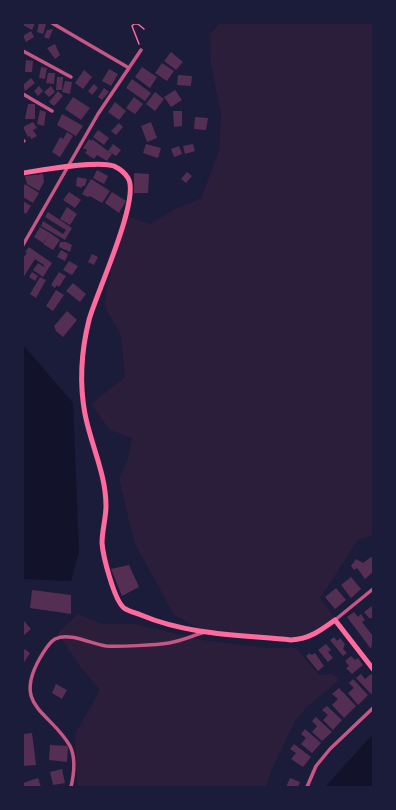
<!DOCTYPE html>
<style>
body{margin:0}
#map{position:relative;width:396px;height:810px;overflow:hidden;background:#1b1b3a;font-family:"Exo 2",sans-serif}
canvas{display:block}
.frame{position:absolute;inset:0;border:24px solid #1b1b3a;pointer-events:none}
</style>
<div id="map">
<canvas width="396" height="810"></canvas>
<div class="frame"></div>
</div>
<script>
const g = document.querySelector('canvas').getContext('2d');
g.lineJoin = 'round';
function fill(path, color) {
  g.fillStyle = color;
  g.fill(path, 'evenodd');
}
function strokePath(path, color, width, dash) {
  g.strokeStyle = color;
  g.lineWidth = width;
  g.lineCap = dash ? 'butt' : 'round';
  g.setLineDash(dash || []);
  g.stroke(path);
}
const green = new Path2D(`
 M220 23H373V535L358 540 320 598 336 619 303 639 205 632 174 615 135 544 128 517 119 478 127 462 132 438 110 430 91 404 125 377 121 336 104 305 122 214 150 224 173 210 201 198 219 151 221 114 211 65 210 34Z
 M78 614 102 624H135L203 640 266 648H296L319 675 332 674 337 677 338 681 307 707 295 721 272 769 266 787H77L75 734 100 690 78 664 58 633Z`);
const water = new Path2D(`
 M23 345 73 403 79 551 71 581 23 579Z
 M373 734V787H325Z`);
const building = new Path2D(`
 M23 23H35L32 30 23 25Z
 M39 23 46 24 43 34 37 32Z
 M53 29 49 39 44 37 47 30Z
 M31 31 34 37 26 42 23 36Z
 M55 44 60 55 55 59 47 48Z
 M171 52 183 62 176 70 164 61Z
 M26 60 33 61 32 72H25Z
 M162 63 174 71 167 81 155 73Z
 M41 67 47 68 45 79 39 78Z
 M142 67 157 77 150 88 135 77Z
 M109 69 118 74 111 86 102 81Z
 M84 70 92 77 83 89 75 83Z
 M48 73H55L54 84 46 83Z
 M178 75 192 76 191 86 177 85Z
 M57 77H63L62 90H56Z
 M31 78 35 83 25 91 23 85Z
 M132 79 151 93 145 101 126 88Z
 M65 81 72 82 70 94 62 92Z
 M94 84 98 88 92 95 88 91Z
 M39 86 43 91 38 96 34 91Z
 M51 86 55 92 49 97 44 92Z
 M104 88 109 92 102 100 98 97Z
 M175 90 182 100 171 107 164 97Z
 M58 91 63 96 54 106 49 102Z
 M155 92 164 99 155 111 146 104Z
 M73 97 90 108 81 120 65 109Z
 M134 97 143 104 135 114 126 108Z
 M115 102 126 111 119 120 108 112Z
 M28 104H35V119H25Z
 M40 110 46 112 44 126 37 124Z
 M173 111H182V126L174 127Z
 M62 114 83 126 76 136 57 125Z
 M195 117 208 118 206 130 194 129Z
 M33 122 37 128 33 130 37 136 31 139 30 136 28 137 23 127Z
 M151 122 157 138 147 142 141 126Z
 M119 123 123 127 116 135 111 131Z
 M98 130 109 138 104 145 93 137Z
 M67 132 73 136 60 157 52 152 60 137 63 139Z
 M89 139 91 141 92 139 112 154 107 161 97 155 94 159 85 153 87 150 83 148Z
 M113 144 121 150 116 156 108 151Z
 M146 144 161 148 158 158 143 153Z
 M193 144 195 151 185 154 183 146Z
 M179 146 182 154 174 157 171 149Z
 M97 170 108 176 104 184 93 178Z
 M187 172 192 176 186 183 181 179Z
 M134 173 149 174 148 193H134Z
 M43 174 44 182 39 191 27 184 25 176Z
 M77 177 87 179 85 186H82V188L76 186Z
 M91 179 110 191 102 203 90 196 88 197 82 194Z
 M25 184 39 193 33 203 23 197V188Z
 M69 192 81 200 75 208 63 200Z
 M112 192 126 201 119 213 105 203Z
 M23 201 31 206 26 214 23 212Z
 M67 207 77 214 70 225 60 219Z
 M48 212 72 228 65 240 41 226 43 221 63 234 66 230 45 217Z
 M40 227 50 233 43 243 34 237Z
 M50 233 60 240 53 250 43 244Z
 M60 242H66L72 245 70 252 59 247Z
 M29 247 52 263 43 277 33 270 38 263 44 267V265L35 259 23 278V258L27 253 25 252Z
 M61 250 68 254 65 261 57 257Z
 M92 254 98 257 94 265 88 262Z
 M69 261 78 266 72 275 63 270Z
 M32 272 38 276 35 281 29 277Z
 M59 272 66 276 59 287 57 285 55 288 51 285Z
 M40 277 46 280 36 298 30 294Z
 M73 283 86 294 80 302 66 291Z
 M56 290 64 295 53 311 46 306Z
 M67 311 77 320 63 337 56 331 54 326Z
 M371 557 373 559V572L365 579 357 568 354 570 351 566 356 559 363 563Z
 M129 565 139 587 122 596 111 569Z
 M351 577 361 589 351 598 341 585Z
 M336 588 346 600 335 609 325 597Z
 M32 590 71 595V614L30 608Z
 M372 606 373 618H369L364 612Z
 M354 612 358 617 361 614 365 620 362 622 373 636 371 649 347 617Z
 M24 621 31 629 23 636V623Z
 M334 637 337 641 340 638 345 644 343 649 347 653 343 656 330 640Z
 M326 644 331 650 328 652 333 658 328 662 318 650Z
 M23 648 30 653 23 664Z
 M310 653 311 655 315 653 324 666 318 671 306 656Z
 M351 656 355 660 358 658 363 665 352 674 346 668 349 666 345 661Z
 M361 674 365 679 371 674 373 676V692L371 694 356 678Z
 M353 679 368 695 358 705 348 693 354 688 349 683Z
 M56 684 67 690 62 699 52 693Z
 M339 688 356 706 344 718 332 705 338 699 332 694Z
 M327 706 342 720 333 730 323 720 328 715 322 710Z
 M316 717 332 732 322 741 312 732 317 726 312 721Z
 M305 729 321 743 312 753 301 744 306 738 301 734Z
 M32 733 36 765 23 766V734Z
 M294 744 311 757 303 767 291 759 296 753 290 749Z
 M50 745 68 746 67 762 49 760Z
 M62 769 65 783 53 785 50 772Z
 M38 778 41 787H23V783Z
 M290 778 300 782 298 787H286Z`);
const path = new Path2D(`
 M139 44 132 26 134 24H138L144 29`);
const minor = new Path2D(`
 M52 23 129 68
 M23 51 71 77
 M23 94 52 111
 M23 141H24
 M23 245 98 114 141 50
 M335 620 373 589
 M71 787C74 774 76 758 70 746 50 711 12 707 40 658 44 652 48 643 55 639 70 632 91 644 106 646 119 647 156 645 169 643 181 641 193 636 204 632
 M307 787 316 766 330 749 373 708`);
const secondary = new Path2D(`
 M23 173C42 170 97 160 114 166 118 168 125 173 128 178 141 198 96 294 89 320 81 352 79 382 85 414 91 445 106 474 106 506 106 518 102 531 102 543 103 556 114 600 124 608 128 611 136 613 141 615 188 635 241 635 291 640 309 639 320 631 335 620L373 669`);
fill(green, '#2a1e3b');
fill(water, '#12122b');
fill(building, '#542f53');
strokePath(path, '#ff6b9d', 1.5);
strokePath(minor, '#c65784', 3.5);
strokePath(secondary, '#ff6b9d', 5);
</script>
